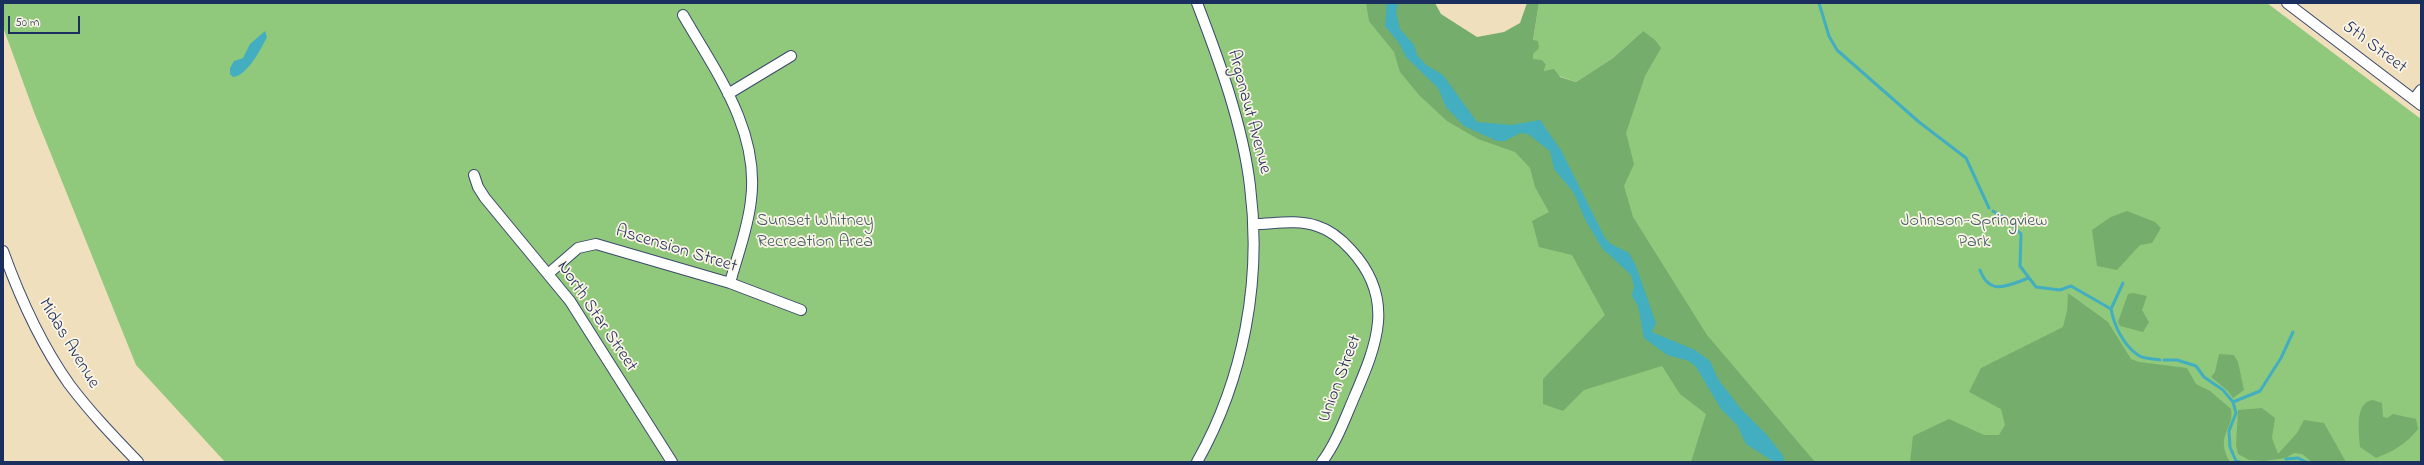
<!DOCTYPE html>
<style>
body{margin:0}
#map{position:relative;width:2424px;height:465px;overflow:hidden;background:#efdfbd;font-family:"Indie Flower",sans-serif}
canvas{display:block}
.frame{position:absolute;inset:0;border:4px solid #1b2f5e;pointer-events:none}
.scale{position:absolute;left:8px;top:16px;width:72px;height:18px;box-sizing:border-box;border:2px solid #1b2f5e;border-top:0;padding-left:5px;font-size:12px;line-height:14px;white-space:nowrap;color:#1b2f5e;-webkit-text-stroke:3px #fcf5e5;paint-order:stroke}
</style>
<div id="map">
<canvas width="2424" height="465"></canvas>
<div class="frame"></div>
<div class="scale">50 m</div>
</div>
<script>
const g = document.querySelector('canvas').getContext('2d');
g.lineJoin = 'round';
function fill(path, color) {
  g.fillStyle = color;
  g.fill(path, 'evenodd');
}
function strokePath(path, color, width, dash) {
  g.strokeStyle = color;
  g.lineWidth = width;
  g.lineCap = dash ? 'butt' : 'round';
  g.setLineDash(dash || []);
  g.stroke(path);
}
function drawText(font, color, halo, rows, align = 'center') {
  g.font = font + ' "Indie Flower",sans-serif';
  g.lineWidth = 3.5;
  g.setLineDash([]);
  g.textBaseline = 'middle';
  g.strokeStyle = halo;
  g.fillStyle = color;
  for (const [text, x, y, turn = 0] of rows) {
    g.save();
    g.translate(x, y);
    g.rotate((+turn || 0) * Math.PI / 180);
    g.textAlign = isNaN(turn) ? turn : align;
    if (halo) g.strokeText(text, 0, 0);
    g.fillText(text, 0, 0);
    g.restore();
  }
}
const green = new Path2D(`
 M3 3H1421L1585 159 1643 31 1613 58 1576 82 1544 71 1546 64 1542 60H1533V40L1539 3H2267L2421 119V462H225L136 365 34 112 3 27Z`);
const forest = new Path2D(`
 M1366 3H1435L1441 14 1477 37 1504 32 1520 23 1527 3H1539L1533 40 1538 41 1539 48 1533 54V59L1542 60 1546 64 1544 71 1554 69 1560 77 1576 82 1613 58 1643 31 1655 40 1661 48 1645 76 1626 133 1634 164 1624 186 1633 217 1707 335 1815 462H1691L1706 414 1680 394 1662 366 1584 390 1563 411 1543 404V379L1605 315 1572 255 1539 247 1532 221 1549 212 1535 187 1530 168 1515 152 1478 139 1447 121 1419 95 1400 72 1394 52 1369 21Z
 M2127 211 2155 222 2161 228 2152 243 2140 245 2117 270 2097 266 2092 230 2111 217Z
 M2068 293 2108 322 2131 359 2139 362 2187 368 2196 384 2210 391 2231 409C2235 429 2214 435 2230 462H1910L1913 436 1949 419 1984 435H1999L2005 425 2001 409 1969 392 1981 368 2063 327 2067 311Z
 M2133 293 2147 296 2142 310 2149 322 2143 332 2120 326 2118 322 2128 294Z
 M2219 354 2234 355 2238 362 2244 390 2233 398 2228 391 2211 377 2215 372Z
 M2373 400 2382 403 2383 417 2387 418 2393 414 2416 419 2418 429C2406 444 2394 451 2376 458L2360 447C2359 433 2354 402 2373 400Z
 M2262 408 2275 418 2272 438 2278 454 2297 433 2304 420 2324 423 2346 462H2312L2302 454 2294 453 2286 458 2264 461 2249 460 2238 454 2236 445 2238 410Z`);
const water = new Path2D(`
 M1387 3H1398L1396 12 1400 29 1414 45 1417 55 1426 65 1443 75 1477 122 1511 125 1540 120 1562 152 1605 238 1611 244 1629 253 1636 266 1656 323 1652 331 1654 333 1695 350 1710 361 1718 379 1741 409 1766 434 1782 454 1785 462H1774L1746 444 1737 425 1721 409 1696 367 1689 361 1667 355 1644 338 1638 306 1632 296 1634 286 1631 275 1602 248 1585 219 1574 193 1554 169 1550 151 1528 134 1520 133 1505 141H1497L1464 126 1446 107 1438 88 1406 57 1399 43 1385 26Z
 M265 31 267 37C261 49 247 76 233 77L230 74V68L234 61 243 58 250 44Z`);
const stream = new Path2D(`
 M1819 3 1829 36 1837 50 1919 122 1966 158 1989 208
 M1993 211 2007 220 2021 234 2020 266 2036 287 2060 290 2071 286 2111 309C2114 325 2123 345 2138 355 2143 359 2154 359 2160 360
 M1980 270C1990 297 2008 285 2029 278
 M2111 309 2123 283
 M2164 360H2177L2196 366 2204 377 2223 390 2233 402 2236 413 2229 431 2230 447 2236 461 2240 462
 M2233 402 2260 391 2281 358 2293 332
 M2286 459 2298 458 2306 462`);
const minor = new Path2D(`
 M2287 3 2421 105
 M683 15C716 72 760 131 751 200 748 229 737 256 730 283
 M728 94 791 56
 M2414 99 2421 90
 M474 175 478 187 485 198 570 301 672 462
 M1253 224C1274 224 1296 219 1317 226 1330 230 1342 240 1351 250 1397 300 1376 346 1353 400 1344 421 1336 443 1322 462
 M3 251C20 298 40 343 69 384 90 412 114 437 138 462
 M548 274 578 248 596 244 730 283 801 310
 M1197 462C1244 379 1262 280 1250 186 1243 126 1219 60 1197 3`);
const streetNames = [
 ["5th Street",2374,48,37],
 ["Argonaut Avenue",1248,112,75],
 ["Ascension Street",676,250,17],
 ["North Star Street",596,317,56],
 ["Midas Avenue",68,344,59],
 ["Union Street",1341,379,-69]
];
const parkNames = [
 ["Sunset Whitney",815,222],
 ["Recreation Area",815,243],
 ["Johnson-Springview",1974,222],
 ["Park",1974,243]
];
fill(green, '#91c97c');
fill(forest, '#74ad6c');
fill(water, '#42aec0');
strokePath(stream, '#42aec0', 3);
strokePath(minor, '#3b496c', 12);
strokePath(minor, '#fff', 10);
drawText('18px', '#1b2f5e', '#fcf5e5', streetNames);
drawText('18px', '#3e5d67', '#fcf5e5', parkNames);
</script>
